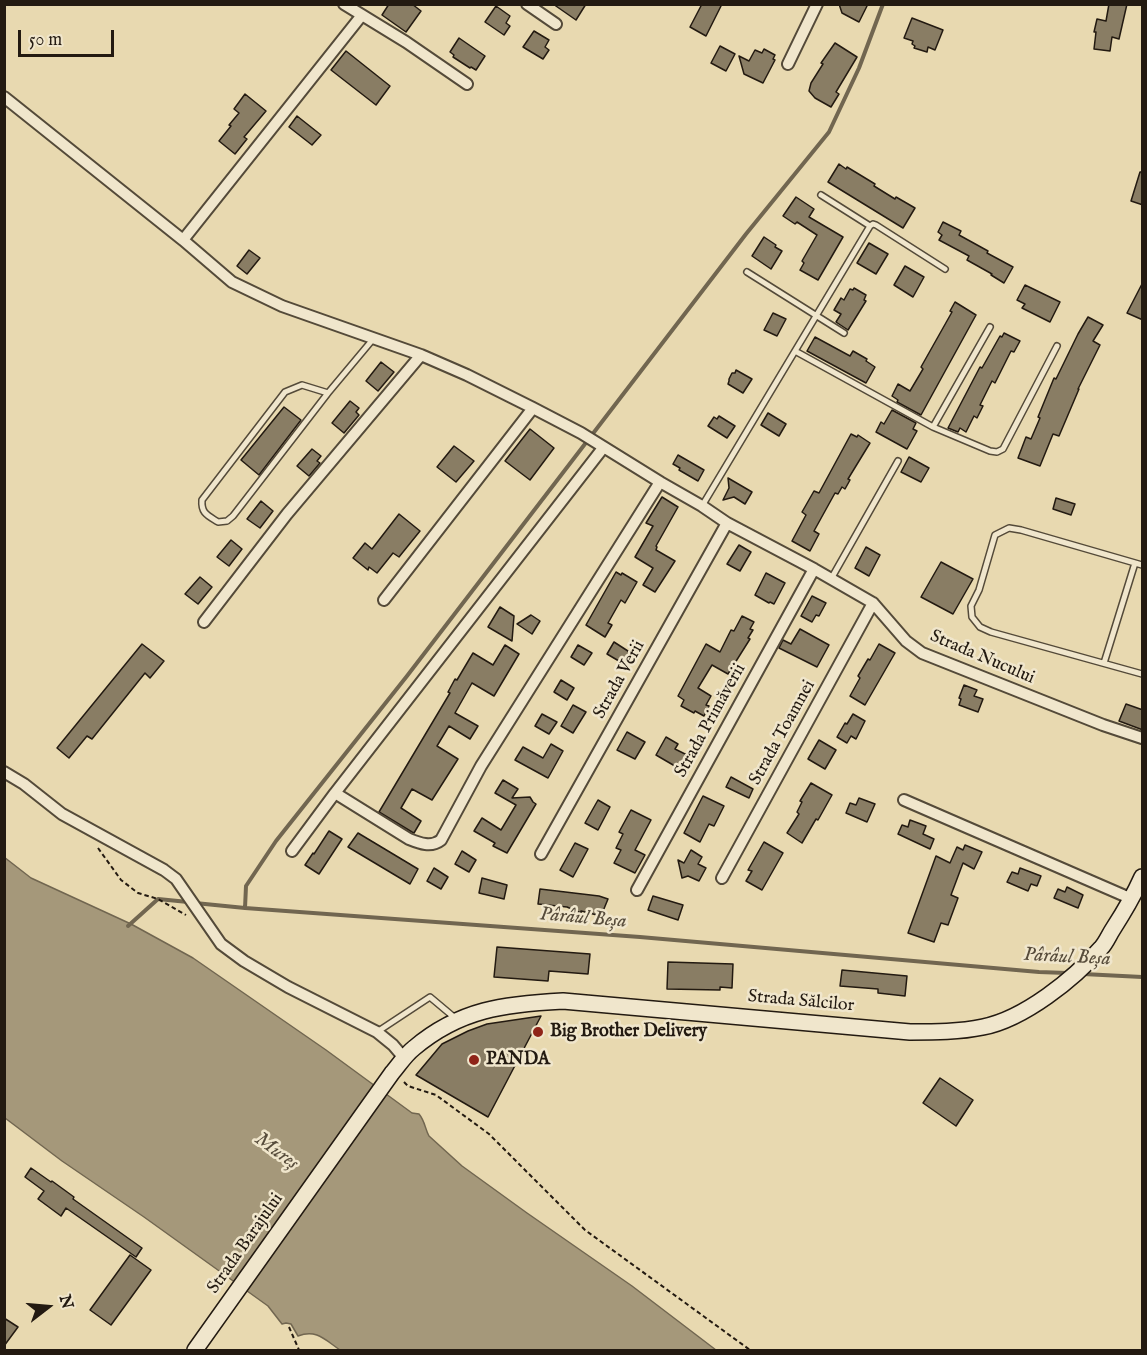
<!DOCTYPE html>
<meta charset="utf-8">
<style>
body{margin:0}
#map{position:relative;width:1147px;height:1355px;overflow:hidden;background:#e8d9b0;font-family:"IM FELL English",serif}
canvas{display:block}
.frame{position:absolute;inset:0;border:6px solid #231a11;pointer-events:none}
.north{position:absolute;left:18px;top:1277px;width:60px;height:60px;-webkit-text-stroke:4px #f0e6cc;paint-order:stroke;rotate:74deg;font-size:16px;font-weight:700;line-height:24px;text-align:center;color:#231a11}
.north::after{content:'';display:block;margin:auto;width:21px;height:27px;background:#231a11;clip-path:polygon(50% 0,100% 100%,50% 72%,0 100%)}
.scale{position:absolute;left:18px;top:30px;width:96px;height:27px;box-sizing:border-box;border:3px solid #231a11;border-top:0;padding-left:8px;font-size:18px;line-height:21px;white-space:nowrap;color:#231a11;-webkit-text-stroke:4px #f0e6cc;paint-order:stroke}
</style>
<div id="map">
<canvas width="1147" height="1355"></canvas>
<div class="frame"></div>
<div class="north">N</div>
<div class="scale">50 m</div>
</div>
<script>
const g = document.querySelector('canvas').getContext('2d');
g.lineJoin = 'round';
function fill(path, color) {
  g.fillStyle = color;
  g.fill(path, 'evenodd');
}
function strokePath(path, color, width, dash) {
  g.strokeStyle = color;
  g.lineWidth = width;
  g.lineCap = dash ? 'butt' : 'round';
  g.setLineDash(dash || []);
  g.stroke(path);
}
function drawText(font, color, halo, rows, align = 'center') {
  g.font = font + ' "IM FELL English",serif';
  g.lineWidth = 5;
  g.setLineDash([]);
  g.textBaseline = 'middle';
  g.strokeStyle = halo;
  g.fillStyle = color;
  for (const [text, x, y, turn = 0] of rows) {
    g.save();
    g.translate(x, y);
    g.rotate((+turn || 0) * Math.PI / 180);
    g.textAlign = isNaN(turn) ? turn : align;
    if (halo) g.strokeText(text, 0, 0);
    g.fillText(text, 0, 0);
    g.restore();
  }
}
const water = new Path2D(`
 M4 857 31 878 131 924 193 958 326 1050 412 1113 419 1114C425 1121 425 1129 429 1136L462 1166 527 1213 632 1286 716 1350H340C325 1340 317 1329 298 1336L291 1324 286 1323 282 1324 268 1306 144 1217 62 1161 5 1118Z`);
const stream = new Path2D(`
 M195 903 245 908 640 937 1039 972 1067 973
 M245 908 246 886 276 841 407 676 746 234 829 132 859 68 883 4
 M128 926 158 899 188 902
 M1083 974 1142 977`);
const building = new Path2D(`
 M389 4H412L421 11 406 32 382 15Z
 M553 4H586L576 20Z
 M702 4H722L706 36 690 27Z
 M839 4H868L859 22 842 13Z
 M1109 4H1127L1119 39 1112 37 1110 51 1094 49 1096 32H1094L1097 19 1106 21Z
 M496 6 510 16 506 23 510 26 504 35 485 22Z
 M912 18 943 30 935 50 928 47 927 52 914 48 915 46 912 44 913 41 904 38Z
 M534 31 549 40 545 47 549 50 543 59 523 47Z
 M459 38 485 56 476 70 471 67 470 68 453 57 454 55 450 52Z
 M835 43 857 57 836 92 839 94 831 107 815 98 809 91 811 83 823 64 821 63Z
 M720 46 735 54 726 71 711 63Z
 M764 49 775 55 773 59 775 60 763 83 744 74 739 56 749 61 755 50 762 53Z
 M346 51 390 86 376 105 331 70Z
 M245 94 266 111 244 137 247 139 235 154 219 141 231 126 229 125 239 113 234 109Z
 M297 116 321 135 312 145 289 127Z
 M839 164 846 169 847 167 875 184 874 186 895 199 896 197 915 208 903 228 828 182Z
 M1140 172H1143V205L1131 201Z
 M796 197 814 209 809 217 843 237 818 280 800 270 804 263 802 261 817 235 797 222 795 224 783 216Z
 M943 222 961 231 959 235 988 251 987 253 1013 267 1004 283 991 275 992 274 967 260 969 256 939 240 942 235 938 232Z
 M764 237 776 245 775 247 782 251 771 269 752 256Z
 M869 243 888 254 876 274 857 263Z
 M249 250 260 258 247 274 237 266Z
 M905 266 924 277 913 297 894 285Z
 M1143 282V320L1127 313Z
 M1025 285 1060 302 1050 322 1022 308 1025 304 1017 300Z
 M854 288 866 295 864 300 866 301 848 330 836 322 841 314 834 310 841 298 844 300 850 289 853 290Z
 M955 302 976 315 921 415 897 402 898 400 892 396 898 384 910 391 923 369 921 367 952 312 950 311Z
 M773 313 786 319 777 336 764 330Z
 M1088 317 1103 325 1093 341 1100 345 1078 389H1079L1059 436 1053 434 1040 466 1018 458 1026 437 1031 439 1040 418 1038 417 1054 378 1056 379 1078 334Z
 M1004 333 1020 341 1014 352 1011 351 995 383 992 381 980 405 983 406 977 418 974 416 966 432 960 428 958 432 948 428 980 367 982 368 1000 336 1002 337Z
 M815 337 850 356 853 351 867 359 866 361 875 367 866 383 807 351Z
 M381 362 394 372 378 391 366 381Z
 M736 370 752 379 743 393 728 384 729 381V379L732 373H735Z
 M350 401 359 408 356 412 359 415 344 433 332 423Z
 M284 407 301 420 259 475 241 460Z
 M892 410 916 423 913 429 917 431 907 449 876 432 881 422 884 424Z
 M768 413 786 424 779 436 761 425Z
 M719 416 735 426 727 438 708 426 714 417 717 419Z
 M530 429 554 448 530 480 505 461Z
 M851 434 857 437 858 435 870 443 848 479 850 480 845 489 842 487 838 494 835 493 814 531 819 534 810 551 792 541 806 515 802 512 814 491 819 493Z
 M454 446 474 461 456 482 437 467Z
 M312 449 321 456 317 461 320 463 309 476 297 466Z
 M678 455 704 470 698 481 679 470 680 468 673 464Z
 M909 457 929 468 921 482 901 472Z
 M728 478 752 492 745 504 734 497 723 500 729 488Z
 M662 497 678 507 656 546 657 547 656 550 675 561 655 592 643 585 653 568 635 557 653 526 646 523Z
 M1056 498 1075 504 1071 515 1053 509Z
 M261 501 273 511 260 528 247 519Z
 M399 514 420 531 399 557 393 553 377 573 369 567 368 570 353 558 365 543 372 549Z
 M231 540 242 549 229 566 217 557Z
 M739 545 751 552 740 571 727 564Z
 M866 547 880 555 869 576 855 568Z
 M941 562 973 579 953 614 921 597Z
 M616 572 621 575 622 573 637 582 625 603 621 600 608 623 612 625 605 637 586 625Z
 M766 573 785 583 774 604 770 602 769 603 755 595Z
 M200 577 212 587 198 604 185 594Z
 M812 596 826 603 819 616 816 615 812 622 801 616Z
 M500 607 514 616 512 641 488 627Z
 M531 615 540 621 532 634 517 624Z
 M742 616 754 622 750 629 753 630 748 638 750 639 728 674 712 665 698 688 711 696 706 705 709 706 704 716 695 711 694 713 681 706 684 700 678 696 706 644 720 652 731 630 734 631Z
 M800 629 829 645 817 667 779 648 783 640 791 644Z
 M614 642 631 653 624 664 607 654Z
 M142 644 164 661 150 678 145 673 92 739 87 736 69 758 57 748Z
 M879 644 895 653 865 705 850 696 860 678 858 676 868 659 870 660Z
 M505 645 519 654 494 696 472 683 455 713 478 726 470 739 449 726 437 746 458 759 432 800 412 789 401 808 421 821 414 833 412 832 379 812 450 693 448 692 455 679 457 680 473 653 493 665Z
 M578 645 592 653 584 665 571 657Z
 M561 680 574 688 567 700 554 692Z
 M964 685 977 690 974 696 983 699 978 712 959 705 961 699 959 698Z
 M1126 704 1143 710V730L1119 721Z
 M573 705 586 712 573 733 561 726Z
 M542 714 557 722 549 734 535 726Z
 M853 714 865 721 856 739 851 736 847 743 837 737 845 723 847 724Z
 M627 732 645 742 635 759 617 750Z
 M666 737 678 744 675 749 687 755 680 769 656 755Z
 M819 740 836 750 825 769 808 759Z
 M551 744 563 751 548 778 515 760 523 747 543 758Z
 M731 777 753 789 749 798 726 787Z
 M503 780 518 789 512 798 530 797 533 802 536 804 507 853 493 846 495 843 474 831 482 818 501 830 516 805 495 793Z
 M811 783 832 795 818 820 816 819 802 843 787 833 799 814 797 812 802 802 800 801Z
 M703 796 724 806 714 826 709 824 700 842 684 833Z
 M859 798 875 804 867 822 846 813 850 803 856 805Z
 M598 800 610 807 598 830 585 823Z
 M631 810 651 820 635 850 645 855 635 873 614 863 621 850 616 848 623 834 619 832Z
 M910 820 926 826 923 834 934 839 930 849 898 834 902 825 908 827Z
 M329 831 342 839 319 874 305 865 313 853 314 854Z
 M358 833 418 869 410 884 348 847Z
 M764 842 783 853 762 890 746 881 752 871 748 870Z
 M575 843 588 849 573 877 560 870Z
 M965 845 982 852 974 869 963 863 951 895 958 898 948 925 941 923 934 942 908 933 936 856 950 863 957 847 963 850Z
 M691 850 702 857 698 864 706 868 699 881 688 876 682 878 678 860 684 863Z
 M462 851 476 860 469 872 455 864Z
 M434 868 448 877 441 889 427 881Z
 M1020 868 1041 876 1037 886 1031 884 1028 891 1007 882 1012 872 1018 874Z
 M482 878 507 885 504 899 479 893Z
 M1067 887 1083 895 1078 908 1054 898 1058 889 1065 892Z
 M540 889 599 896 608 899 601 916 581 911V913L567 907 538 904Z
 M653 896 683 905 678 920 648 910Z
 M497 947 590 954 588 974 549 971 548 981 494 977Z
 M668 962 733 964 732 988 720 987V990L667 989Z
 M842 970 907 976 905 996 878 993V989L840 986Z
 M541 1016 488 1117 416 1075 442 1044 468 1031 487 1024Z
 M940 1078 973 1100 956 1126 923 1103Z
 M31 1168 51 1182 52 1181 74 1197 73 1199 142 1248 136 1257 66 1208 61 1216 38 1199 44 1191 25 1177Z
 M130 1255 151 1270 111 1325 90 1310Z
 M4 1318 18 1327 4 1346Z`);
const path = new Path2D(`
 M98 848 121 880 138 893 158 899 186 915
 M404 1082 408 1086 436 1095 489 1134 585 1230 750 1350
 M289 1327 299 1350`);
const lane = new Path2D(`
 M821 195 870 226
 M747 272 844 333
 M795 351 933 427 990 451 997 452 1003 449 1057 346
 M328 393 302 385 285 392 202 500C201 513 207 515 218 522L227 521 233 516 328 393 374 338
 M933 427 990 327
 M702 506 870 226 873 224 876 225 945 269
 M1142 565 1021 530 1009 528 995 535 979 590 971 606 972 617 980 627 991 632 1142 674
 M831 579 898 461
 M1104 663 1135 563
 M377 1032 430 997 455 1018`);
const street = new Path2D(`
 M344 4 406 42 467 84
 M527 4 556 24
 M788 64 817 4
 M4 97 183 240 232 282 282 306 421 355 467 375 533 408 581 433 660 482 702 506 727 523 814 569 873 603 906 641 922 653 1103 725 1142 738
 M183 240 362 15
 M384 600 533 408
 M204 622 287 514 421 355
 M4 772 24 784 62 814 164 870 176 879 221 944 244 961 288 987 377 1032 393 1045 404 1058
 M335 793 409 839C419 843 431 848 441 840L481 766 660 482
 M904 800 1132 899
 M292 851 335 793 603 448
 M541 854 727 523
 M722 878 873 603
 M637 890 814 569`);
const secondary = new Path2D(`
 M195 1350 392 1073C399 1065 405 1055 414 1048 460 1009 505 1004 563 1001L910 1032C935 1032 959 1032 983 1027 1024 1019 1074 979 1101 948 1106 943 1109 935 1113 929 1124 912 1134 895 1142 877`);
const markers = [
 [538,1032,6,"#8f2418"],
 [474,1060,6,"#8f2418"]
];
const streetNames = [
 ["Strada Nucului",982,658,23],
 ["Strada Verii",620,680,-61],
 ["Strada Primăverii",711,721,-61],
 ["Strada Toamnei",783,733,-61],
 ["Strada Sălcilor",801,1002,5],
 ["Strada Barajului",246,1244,-55]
];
const poiNames = [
 ["Big Brother Delivery",550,1032],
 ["PANDA",486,1060]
];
const waterNames = [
 ["Pârâul Beșa",583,919,5],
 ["Pârâul Beșa",1067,958,3],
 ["Mureș",276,1152,36]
];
fill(water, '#a5987a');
strokePath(water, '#716650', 1.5);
strokePath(stream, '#716650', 4);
fill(building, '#897d64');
strokePath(building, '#231a11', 1.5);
strokePath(lane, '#544a39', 8);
strokePath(street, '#544a39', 14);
strokePath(secondary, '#231a11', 18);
strokePath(path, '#231a11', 2, [4.5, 3]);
strokePath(lane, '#f0e6cc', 5);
strokePath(street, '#f0e6cc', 10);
strokePath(secondary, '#f0e6cc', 15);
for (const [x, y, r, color] of markers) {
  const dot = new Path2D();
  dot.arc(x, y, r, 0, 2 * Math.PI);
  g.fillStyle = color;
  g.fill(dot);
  strokePath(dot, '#f0e6cc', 2);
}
drawText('18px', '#231a11', '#f0e6cc', streetNames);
drawText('bold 18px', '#231a11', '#f0e6cc', poiNames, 'left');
drawText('italic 20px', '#574c3b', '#f0e6cc', waterNames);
</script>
